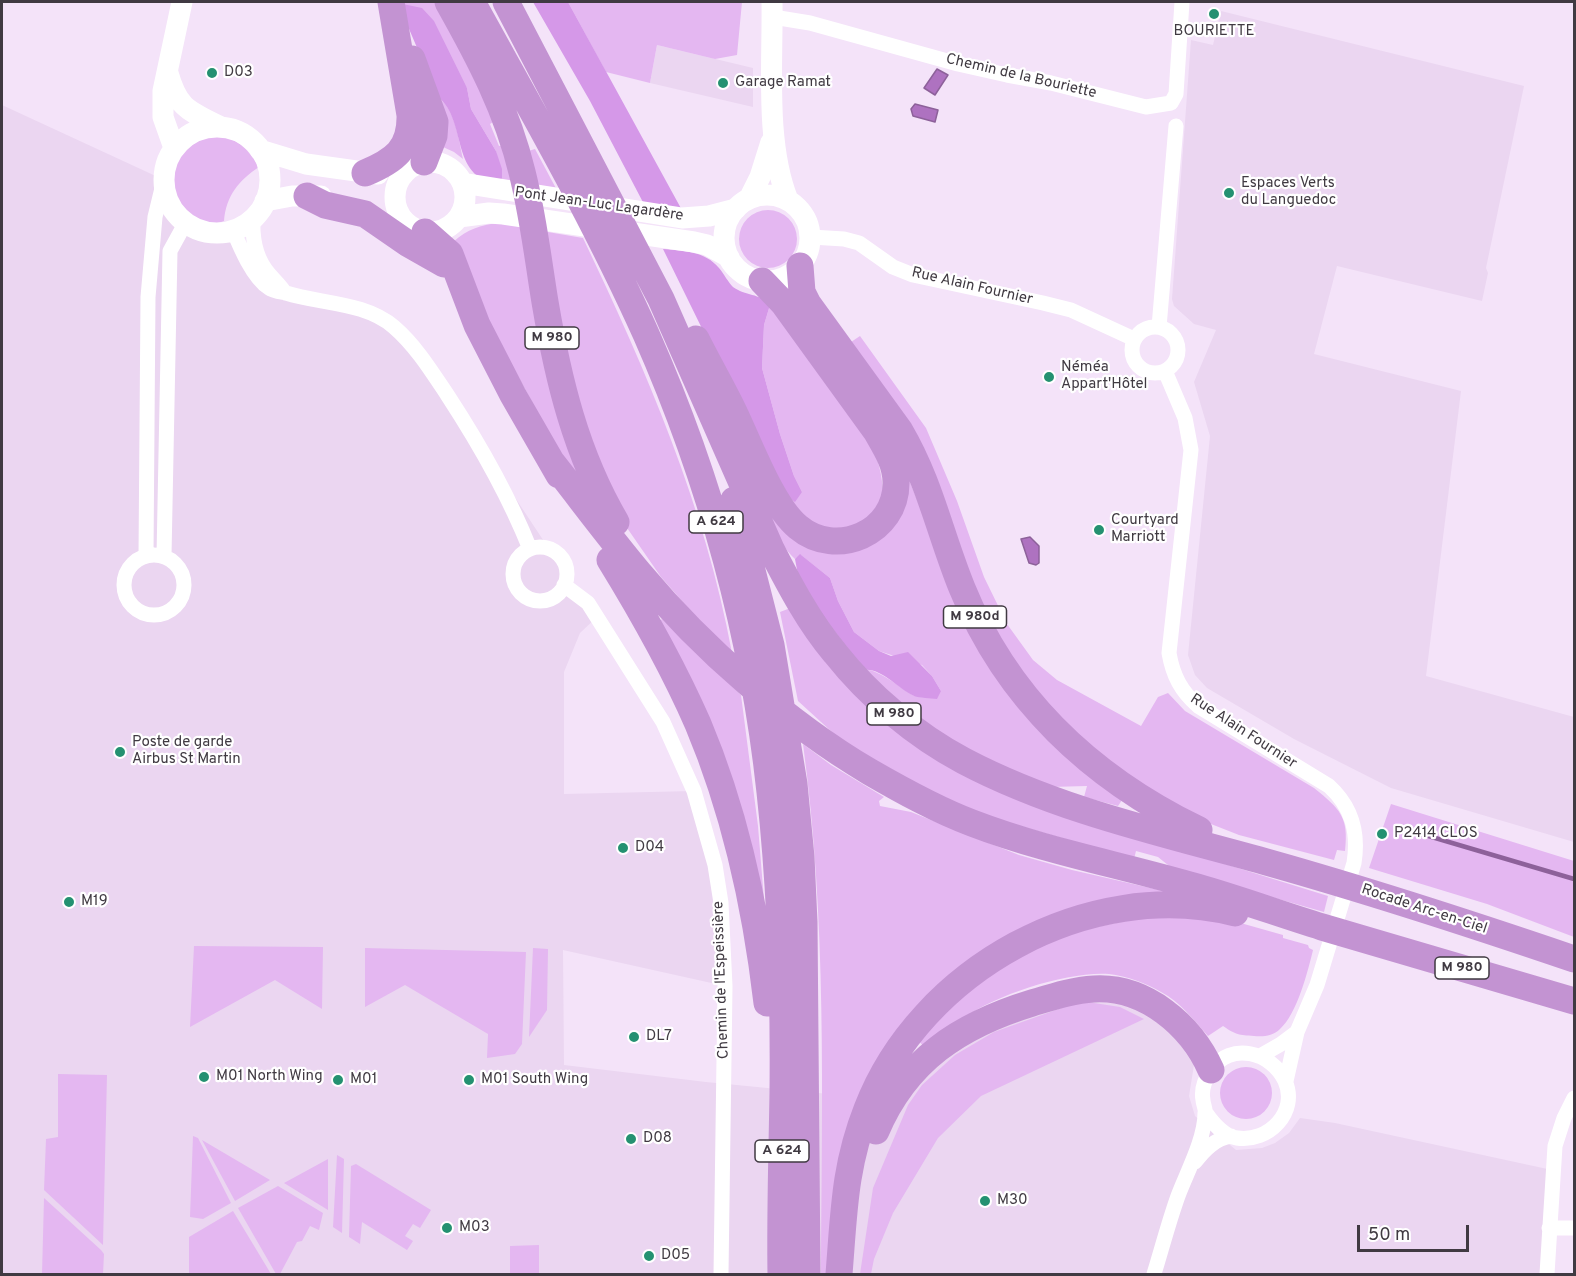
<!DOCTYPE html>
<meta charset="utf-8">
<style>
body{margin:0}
#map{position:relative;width:1576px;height:1276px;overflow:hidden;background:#f4e3f9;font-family:Overpass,sans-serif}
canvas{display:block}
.frame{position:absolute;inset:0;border:3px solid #403a42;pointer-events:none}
.scale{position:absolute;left:1357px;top:1225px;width:112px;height:27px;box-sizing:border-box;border:3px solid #403a42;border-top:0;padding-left:8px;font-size:18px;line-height:21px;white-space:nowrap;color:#403a42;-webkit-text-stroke:4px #fff;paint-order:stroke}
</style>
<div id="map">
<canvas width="1576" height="1276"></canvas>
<div class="frame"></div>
<div class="scale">50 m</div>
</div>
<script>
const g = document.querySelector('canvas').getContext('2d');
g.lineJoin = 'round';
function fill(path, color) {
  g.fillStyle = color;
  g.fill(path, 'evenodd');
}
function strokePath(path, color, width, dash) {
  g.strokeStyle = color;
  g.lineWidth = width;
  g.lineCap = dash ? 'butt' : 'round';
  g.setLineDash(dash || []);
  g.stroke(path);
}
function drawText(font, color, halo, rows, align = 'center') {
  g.font = font + ' Overpass,sans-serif';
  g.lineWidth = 4.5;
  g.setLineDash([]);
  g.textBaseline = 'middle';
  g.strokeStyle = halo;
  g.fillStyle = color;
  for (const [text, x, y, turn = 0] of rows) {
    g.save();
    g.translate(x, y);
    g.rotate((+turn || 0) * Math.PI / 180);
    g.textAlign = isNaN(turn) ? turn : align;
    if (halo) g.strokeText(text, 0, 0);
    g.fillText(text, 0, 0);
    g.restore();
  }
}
const built = new Path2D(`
 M1221 11 1524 86 1486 268 1488 273 1482 301 1337 266 1314 354 1461 391 1426 676 1574 717V842L1391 788 1294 739 1207 688 1195 675 1188 655 1210 436 1194 382 1216 330 1194 324 1174 306 1172 299 1191 40 1213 45Z
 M657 45 753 68V107L650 83Z
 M2 105 160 178 163 202 184 228 208 237 233 242 285 293 393 326 432 372 557 561 597 617 580 633 564 672V794L694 791 707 831 725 986 563 950 564 1065 706 1082 900 1101 924 1061 1064 994 1153 1004 1194 1065 1189 1096 1195 1116 1236 1150 1262 1148 1275 1143 1289 1133 1300 1118 1335 1123 1552 1170 1547 1274H2Z`);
const green = new Path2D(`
 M398 2H437L496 120 490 124 499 146 505 145 516 187 498 184 496 151 471 109 467 88Z
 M568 2H742L737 55 715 59 657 45 650 83 606 72Z
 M438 97C456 111 458 137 463 159L454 152 443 147Z
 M216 135C239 139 247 148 259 167 239 180 226 196 224 221 180 239 137 147 216 135Z
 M535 149 559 194 534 190 525 152Z
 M739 239a29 29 0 1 1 58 0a29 29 0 1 1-58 0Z
 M499 223 524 227 584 488 551 437 494 332 453 242C468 229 480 225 499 223Z
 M542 231 583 238C647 372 705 506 732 653L703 625 661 577 625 525 581 430Z
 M770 305 875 451C879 467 886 485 880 501 871 528 833 540 810 523 801 516 793 503 786 495L802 492 794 476 780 434 762 368 764 325Z
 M860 336 926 428 957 501 984 577 1007 624 1033 660 1057 680 1141 726 1158 697 1168 693 1185 711 1314 788C1340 809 1349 817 1345 851L1337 850 1334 860 1239 835 1183 813 1091 753 1016 668 848 344Z
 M903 465 962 610 1124 797 1118 806 1084 797 1087 786 1050 787 997 766 921 722 864 670C877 668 902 689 914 696L941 691 932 676 922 665 879 651 854 632 838 601 830 578 801 555 795 559C773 538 766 507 756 478L776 517 852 551Z
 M793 607 873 705 1180 850 1328 896 1324 912 1173 869 1158 857 1136 851 1134 859 965 810 844 743 798 701 780 612Z
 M662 619 741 695 758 826 764 900 656 624Z
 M803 744 831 765 884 797 879 801 880 806 911 812 1019 855 1072 870 1168 892 1060 917 894 1042 831 1274H821C822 1097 827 920 803 744Z
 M1391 804 1574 861V937L1487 904 1369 868Z
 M1155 915 1237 922 1283 935V938L1308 945 1309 948 1313 950C1308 971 1297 1014 1280 1029 1273 1036 1263 1037 1254 1036 1239 1035 1236 1035 1223 1026L1208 1036C1194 1020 1180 1002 1161 992 1146 983 1127 976 1109 974 1069 971 998 994 965 1017 951 1026 938 1037 925 1048L917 1039 977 980 1067 933Z
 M194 946 323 947 322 1009 275 980 190 1027Z
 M365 948 526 952 522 1044 515 1054 487 1058 488 1034 405 985 365 1007Z
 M533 948 548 949 547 1010 529 1037Z
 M1081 1001 1120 1007 1144 1019 981 1096 938 1138 893 1213 874 1259 871 1274H860L873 1188 908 1105 922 1085 955 1055 994 1032Z
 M1220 1093a26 26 0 1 1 52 0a26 26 0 1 1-52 0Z
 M58 1074 107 1075 103 1245 44 1190 46 1139 58 1137Z
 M193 1136 198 1138 231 1203 203 1219 190 1217Z
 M202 1140 270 1180 235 1201Z
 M337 1155 344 1159 342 1233 333 1227Z
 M328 1159V1210L284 1183Z
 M356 1164 431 1210 420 1228 413 1224 405 1236 413 1241 407 1250 362 1222 360 1244 349 1237 351 1166Z
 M278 1186 323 1213 319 1230 310 1226 302 1241 297 1242 280 1274H276L238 1208Z
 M44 1198 101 1250 104 1254 103 1274H42Z
 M233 1211 271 1274H189V1237Z
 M539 1245V1274H510V1246Z`);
const forest = new Path2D(`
 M533 2H568L683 212 646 208 590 101Z
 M398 3 422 8 434 21 467 88 471 109 496 151 502 169V178L498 184C449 177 468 121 438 97Z
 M663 249C684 251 705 251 719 268 724 274 728 282 733 287 745 296 760 293 770 305L764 325 762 368 780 434 794 476 802 492 795 502 786 495 765 457Z
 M800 554 830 578 838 601 854 632 879 651 891 656 908 652 932 676 941 691 937 699C930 698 920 698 914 696 898 689 882 668 864 670L800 586 795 559Z`);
const water = new Path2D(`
 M937 69 948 75 935 95 924 88Z
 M915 104 938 110 935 122 913 116 911 109Z
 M1030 537 1039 546V563L1036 565 1029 563 1021 539Z`);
const stream = new Path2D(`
 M1398 827 1574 879`);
const street = new Path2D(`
 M773 17 810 23 958 64 1007 75 1051 83 1146 107 1171 103 1176 94 1182 2
 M253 218C252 238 256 259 269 274 275 281 280 285 285 293
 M233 230C240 247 253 278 269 288 273 291 281 292 286 293 321 304 365 302 394 327 416 346 432 372 448 396 480 445 508 494 530 549
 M811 237 844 239 859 243 893 267 913 275 1043 303 1071 310 1134 339
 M1132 350a23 23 0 1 1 46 0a23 23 0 1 1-46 0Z
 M1159 327 1176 126
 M1165 371 1185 418 1191 450 1169 653C1173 676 1181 691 1198 706L1329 786C1352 807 1359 832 1354 863L1317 985 1297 1032 1286 1081
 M513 574a27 27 0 1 1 54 0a27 27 0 1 1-54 0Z
 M124 585a30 30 0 1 1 60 0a30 30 0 1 1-60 0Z
 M146 555 148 297 155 217 164 180
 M164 556 170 251 181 231 189 225
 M564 585 588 603 663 722 694 791 715 865 721 903 725 986 721 1274
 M1260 1056 1281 1044 1297 1032
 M1195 1162C1205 1149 1215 1139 1231 1136
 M1549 1228H1574
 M1154 1274C1162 1248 1169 1221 1178 1196 1187 1172 1205 1139 1205 1113 1206 1109 1203 1104 1203 1100 1201 1090 1205 1079 1211 1070 1230 1041 1272 1052 1285 1081 1299 1112 1268 1143 1237 1138 1223 1136 1213 1123 1206 1113
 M1547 1274 1555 1146 1564 1118 1574 1098`);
const secondary = new Path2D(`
 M772 2C773 63 765 143 788 200
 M168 73C178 109 189 111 221 127
 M164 180a53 53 0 1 1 106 0a53 53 0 1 1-106 0Z
 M174 148 163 117V91L182 2
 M260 150 306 164 378 174
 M395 197a35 35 0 1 1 70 0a35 35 0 1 1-70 0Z
 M462 183 682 218 709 216 736 209
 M724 238a43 43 0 1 1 86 0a43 43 0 1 1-86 0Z
 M749 199 760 177 771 142
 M265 201 292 196H321
 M459 217 489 213 503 214 694 242 707 245 729 257`);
const highway = new Path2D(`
 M448 2C479 57 507 110 522 172 533 215 538 259 545 302 558 379 576 454 616 522
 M472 2C532 111 595 220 646 334 710 479 753 634 770 792 781 892 784 993 783 1093 782 1154 780 1214 781 1274
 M506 2 661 299 771 549C790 586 809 622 835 653 869 696 915 735 964 761 1059 811 1167 834 1270 863 1373 892 1474 925 1574 959
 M412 59 435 122 434 136 424 162
 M365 173C394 161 411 149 410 115L391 2
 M307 196 325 205 365 214 407 243 444 264
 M425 232 450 254 477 325 513 395 559 475
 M800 266 802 292 808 304 900 431C930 482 940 534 962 588 1007 699 1092 778 1199 830
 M696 339C708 363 722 387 734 412 749 443 772 506 798 527 836 559 897 533 896 482 896 463 885 447 876 431L784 304 762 281
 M551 461C581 499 609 537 640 574 702 648 787 723 870 772 903 791 937 810 972 823 1045 851 1122 865 1197 887 1239 899 1280 914 1322 927 1406 952 1490 976 1574 1001
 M734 500 771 645 794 784 801 857 804 922 807 1274
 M610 560C642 612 673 667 698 724 735 812 756 908 767 1003
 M876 1131C906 1060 960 1025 1032 1003 1052 997 1073 990 1094 989 1145 986 1191 1025 1211 1070
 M839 1274C844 1214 844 1167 867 1109 920 970 1089 876 1235 913`);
const markers = [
 [1214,14,6,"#249171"],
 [212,73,6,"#249171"],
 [723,83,6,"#249171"],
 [1229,193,6,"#249171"],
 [1049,377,6,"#249171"],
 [1099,530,6,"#249171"],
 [120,752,6,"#249171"],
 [1382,834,6,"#249171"],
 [623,848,6,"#249171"],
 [69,902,6,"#249171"],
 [634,1037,6,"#249171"],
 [204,1077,6,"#249171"],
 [338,1080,6,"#249171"],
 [469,1080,6,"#249171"],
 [631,1139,6,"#249171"],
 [985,1201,6,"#249171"],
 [447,1228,6,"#249171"],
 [649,1256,6,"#249171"]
];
const shields = [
 [552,338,54],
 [716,522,54],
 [975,617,63],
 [894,714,54],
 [1462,968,54],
 [782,1151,54]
];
const shieldNames = [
 ["M 980",552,338],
 ["A 624",716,522],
 ["M 980d",975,617],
 ["M 980",894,714],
 ["M 980",1462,968],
 ["A 624",782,1151]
];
const poiNames = [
 ["BOURIETTE",1214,32,"center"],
 ["D03",224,73],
 ["Garage Ramat",735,83],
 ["Espaces Verts",1241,184],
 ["du Languedoc",1241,201],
 ["Néméa",1061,368],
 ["Appart'Hôtel",1061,385],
 ["Courtyard",1111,521],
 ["Marriott",1111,538],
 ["Poste de garde",132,743],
 ["Airbus St Martin",132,760],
 ["P2414 CLOS",1394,834],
 ["D04",635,848],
 ["M19",81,902],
 ["DL7",646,1037],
 ["M01 North Wing",216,1077],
 ["M01",350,1080],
 ["M01 South Wing",481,1080],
 ["D08",643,1139],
 ["M30",997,1201],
 ["M03",459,1228],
 ["D05",661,1256]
];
const streetNames = [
 ["Chemin de la Bouriette",1021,77,13],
 ["Pont Jean-Luc Lagardère",599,205,8],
 ["Rue Alain Fournier",972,287,13],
 ["Rue Alain Fournier",1243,732,33],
 ["Rocade Arc-en-Ciel",1424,910,18],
 ["Chemin de l'Espeissière",722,980,-92]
];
fill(built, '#ebd6f1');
fill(green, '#e4b7f1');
fill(forest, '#d598e8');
fill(water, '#ae72c0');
strokePath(water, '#8d619a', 1.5);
strokePath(stream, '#8d619a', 4.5);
strokePath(street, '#fff', 15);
strokePath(secondary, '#fff', 21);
strokePath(highway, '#c393d2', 27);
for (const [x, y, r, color] of markers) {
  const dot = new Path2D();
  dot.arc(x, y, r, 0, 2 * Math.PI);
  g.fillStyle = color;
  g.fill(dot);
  strokePath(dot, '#fff', 2);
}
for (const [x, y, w] of shields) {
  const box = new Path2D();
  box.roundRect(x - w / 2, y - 11, w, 22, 4.5);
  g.fillStyle = '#fff';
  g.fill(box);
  strokePath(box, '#403a42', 1.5);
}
drawText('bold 14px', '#403a42', null, shieldNames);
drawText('15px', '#403a42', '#fff', poiNames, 'left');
drawText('15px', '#403a42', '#fff', streetNames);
</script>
